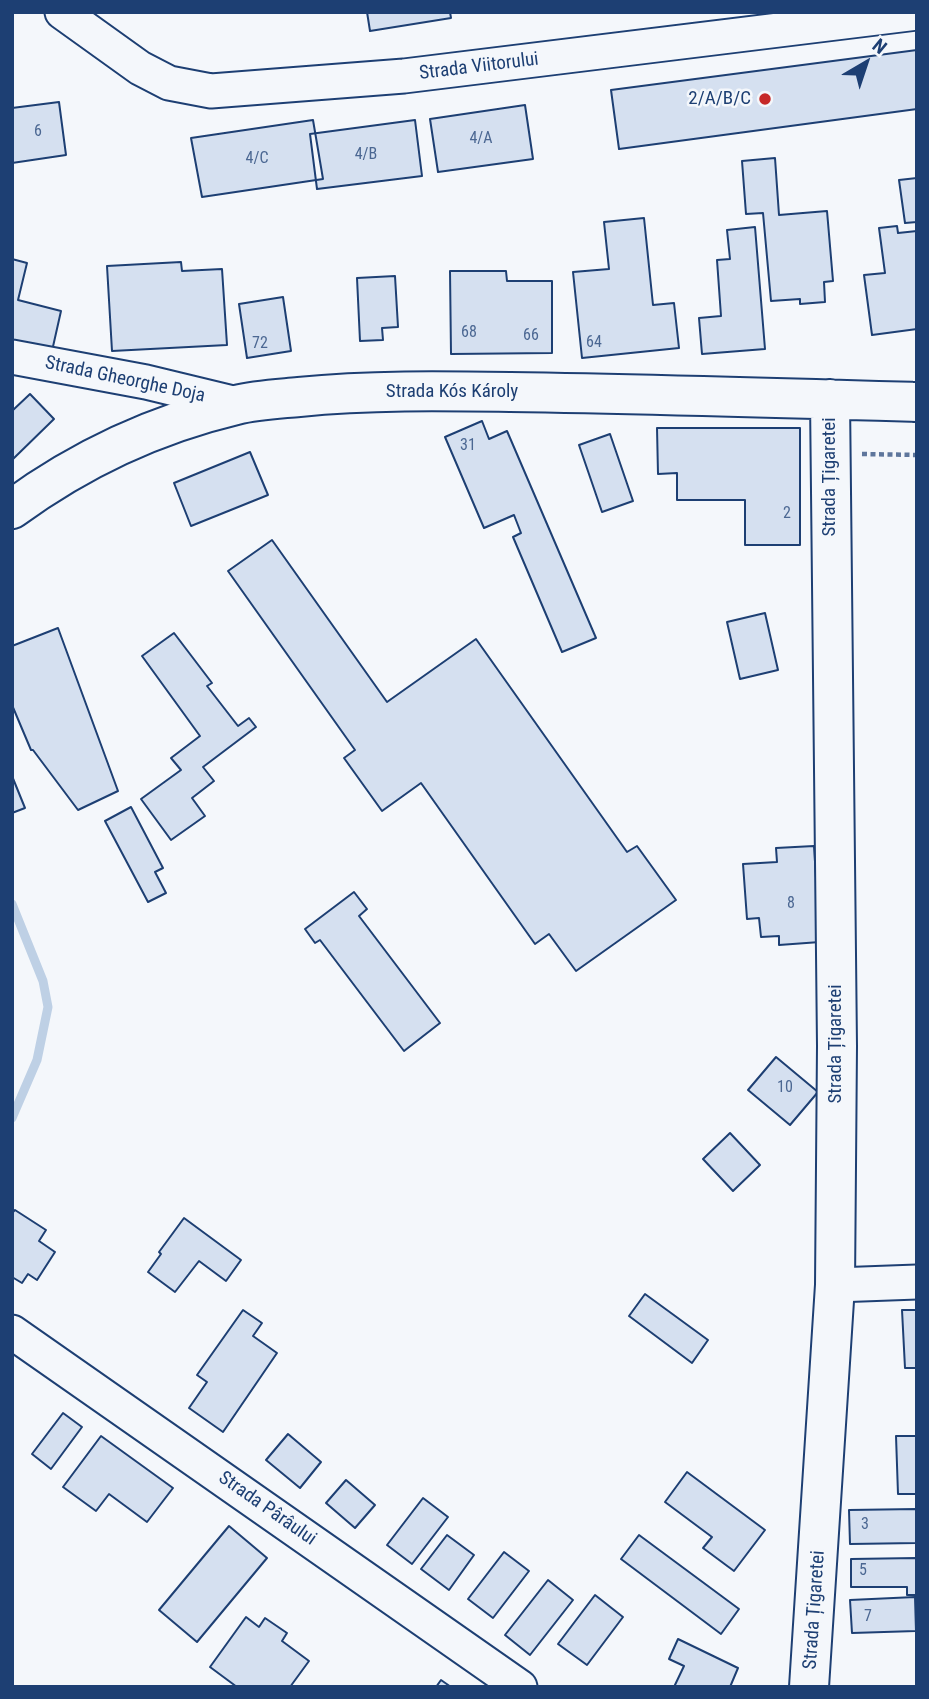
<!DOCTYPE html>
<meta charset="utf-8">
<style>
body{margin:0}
#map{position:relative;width:929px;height:1699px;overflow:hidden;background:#f4f7fb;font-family:"Roboto Condensed",sans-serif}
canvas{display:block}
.frame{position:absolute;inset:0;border:14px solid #1d3f73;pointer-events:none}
.north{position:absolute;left:831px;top:28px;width:70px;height:70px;-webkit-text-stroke:5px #f4f7fb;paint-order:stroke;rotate:39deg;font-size:19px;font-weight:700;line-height:28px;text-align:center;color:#1d3f73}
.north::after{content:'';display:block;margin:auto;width:24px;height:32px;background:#1d3f73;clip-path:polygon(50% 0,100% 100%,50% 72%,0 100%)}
</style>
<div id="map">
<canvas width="929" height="1699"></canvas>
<div class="frame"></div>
<div class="north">N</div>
</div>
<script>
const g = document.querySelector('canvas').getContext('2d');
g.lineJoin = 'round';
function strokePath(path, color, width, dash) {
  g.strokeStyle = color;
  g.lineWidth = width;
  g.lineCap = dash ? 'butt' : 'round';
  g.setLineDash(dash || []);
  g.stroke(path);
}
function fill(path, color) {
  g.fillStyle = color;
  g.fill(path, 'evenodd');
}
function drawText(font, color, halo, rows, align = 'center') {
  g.font = font + ' "Roboto Condensed",sans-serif';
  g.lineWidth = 5;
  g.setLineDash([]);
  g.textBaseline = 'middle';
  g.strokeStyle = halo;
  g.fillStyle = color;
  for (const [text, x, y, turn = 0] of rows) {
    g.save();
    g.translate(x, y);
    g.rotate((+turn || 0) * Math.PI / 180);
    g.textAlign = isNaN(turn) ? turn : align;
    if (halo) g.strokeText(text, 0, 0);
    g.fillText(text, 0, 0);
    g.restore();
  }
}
const stream = new Path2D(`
 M12 904 43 981 48 1007 37 1060 12 1118`);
const building = new Path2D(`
 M367 12H450L451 18 370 31Z
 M917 50V109L619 149 611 90Z
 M59 102 66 155 12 163V108Z
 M525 105 533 159 438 172 430 119Z
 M313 120 323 179 202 197 191 138Z
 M415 120 422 176 317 189 310 134Z
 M775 158 779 215 827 211 833 281 824 282 825 302 800 304V299L771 301 763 213 746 214 742 161Z
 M917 178V222L905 223 899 180Z
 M644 218 653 305 674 303 679 348 582 358 573 272 609 269 604 222Z
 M897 226 898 233 917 231V329L872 335 864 275 885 273 879 228Z
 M755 227 765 349 702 354 699 318 721 316 717 260 730 259 727 230Z
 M12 259 27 263 18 300 61 311 52 351 12 341Z
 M181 262 182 271 222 269 227 345 112 351 107 266Z
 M450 271H506L507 281H552V353L451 354Z
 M395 276 398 327 382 328 383 340 360 341 357 278Z
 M283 297 291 351 247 358 239 304Z
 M30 394 54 419 12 460V411Z
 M482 421 489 439 507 431 596 638 562 652 513 537 521 533 514 515 484 528 445 437Z
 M657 428H800V545H745V500H677V473L658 474Z
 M610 434 633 501 602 512 579 445Z
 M250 452 268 495 191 526 174 483Z
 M272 540 387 702 476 639 627 852 637 846 676 900 576 971 549 934 535 944 421 783 382 811 344 758 355 750 228 571Z
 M765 613 778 670 740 679 727 622Z
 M58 628 118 791 78 810 33 750H31L12 705V646Z
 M174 633 212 683 207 686 238 726 249 718 256 727 203 767 214 781 192 798 205 816 171 840 141 799 181 770 171 758 200 736 142 656Z
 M12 776 25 808 12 813Z
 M131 807 163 868 155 872 166 893 148 902 105 821Z
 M814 846 820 942 779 945V936L761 937 759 918 747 919 743 864 777 862 776 848Z
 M354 892 367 909 359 916 440 1023 404 1051 320 940 315 943 305 929Z
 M776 1057 818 1092 790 1125 748 1090Z
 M730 1133 760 1165 733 1191 703 1159Z
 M15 1210 46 1230 39 1241 55 1252 37 1280 28 1274 22 1283 12 1277V1213Z
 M184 1218 241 1260 226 1281 199 1261 175 1292 148 1272 161 1254 159 1252Z
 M645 1294 708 1340 692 1363 629 1316Z
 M243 1310 262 1323 253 1336 277 1353 223 1432 189 1408 207 1382 197 1375Z
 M902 1310H917V1368H905Z
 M63 1413 82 1427 51 1469 32 1454Z
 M288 1434 321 1462 300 1488 266 1460Z
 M101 1436 173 1488 147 1522 109 1494 96 1511 63 1487Z
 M896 1436H917V1494H898Z
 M687 1472 765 1530 734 1571 703 1548 712 1537 665 1502Z
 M346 1480 375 1505 355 1528 326 1503Z
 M423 1498 448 1517 412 1564 387 1545Z
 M917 1509V1543L850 1544 849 1510Z
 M229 1526 267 1558 197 1642 159 1610Z
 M447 1535 474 1555 449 1590 421 1569Z
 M639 1535 739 1609 721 1634 621 1559Z
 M504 1552 529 1571 493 1618 468 1599Z
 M917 1558V1595H907V1587H851V1559Z
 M548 1580 573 1600 530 1655 505 1635Z
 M595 1595 623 1617 587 1665 558 1644Z
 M915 1597 916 1631 852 1633 850 1600Z
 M246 1617 259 1627 265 1618 287 1633 282 1641 309 1661 290 1687H237L210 1667Z
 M678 1639 738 1668 730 1687H674L684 1666 669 1659Z
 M441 1680 451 1687H436Z`);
const path = new Path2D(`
 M862 454 917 455`);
const minor = new Path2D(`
 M62 12 140 68 169 83 211 91 404 76 917 13
 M12 357 146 382 237 404
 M835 1285 917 1282
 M12 1332 520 1687`);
const major = new Path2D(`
 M12 509C79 460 156 424 236 405 256 400 278 399 299 397 369 390 440 391 510 392 646 394 781 398 917 402
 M809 1687 835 1285 837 1046 830 399`);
const markers = [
 [765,99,7,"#c62828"]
];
const numberNames = [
 ["6",38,132],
 ["4/A",481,139],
 ["4/B",366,155],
 ["4/C",257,159],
 ["68",469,333],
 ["66",531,336],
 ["64",594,343],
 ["72",260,344],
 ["31",468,446],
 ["2",787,514],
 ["8",791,904],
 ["10",785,1088],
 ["3",865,1525],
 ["5",863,1571],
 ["7",868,1617]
];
const streetNames = [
 ["Strada Viitorului",479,67,-7],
 ["Strada Gheorghe Doja",125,380,12],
 ["Strada Kós Károly",452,392],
 ["Strada Țigaretei",830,477,-90],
 ["Strada Țigaretei",836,1044,-90],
 ["Strada Pârâului",267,1509,35],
 ["Strada Țigaretei",815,1610,-86]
];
const poiNames = [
 ["2/A/B/C",751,99]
];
strokePath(stream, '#bed0e5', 9);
fill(building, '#d5e0f0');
strokePath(building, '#1d3f73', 2);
strokePath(minor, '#1d3f73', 37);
strokePath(major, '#1d3f73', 42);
strokePath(path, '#5e769c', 4.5, [5, 3.5]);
strokePath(minor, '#f4f7fb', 33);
strokePath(major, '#f4f7fb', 38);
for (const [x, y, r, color] of markers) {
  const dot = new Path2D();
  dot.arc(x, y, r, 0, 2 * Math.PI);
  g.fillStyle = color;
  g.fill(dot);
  strokePath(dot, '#f4f7fb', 2.5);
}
drawText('16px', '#4b6792', null, numberNames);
drawText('19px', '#1d3f73', '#f4f7fb', streetNames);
drawText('19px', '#1d3f73', '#f4f7fb', poiNames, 'right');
</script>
